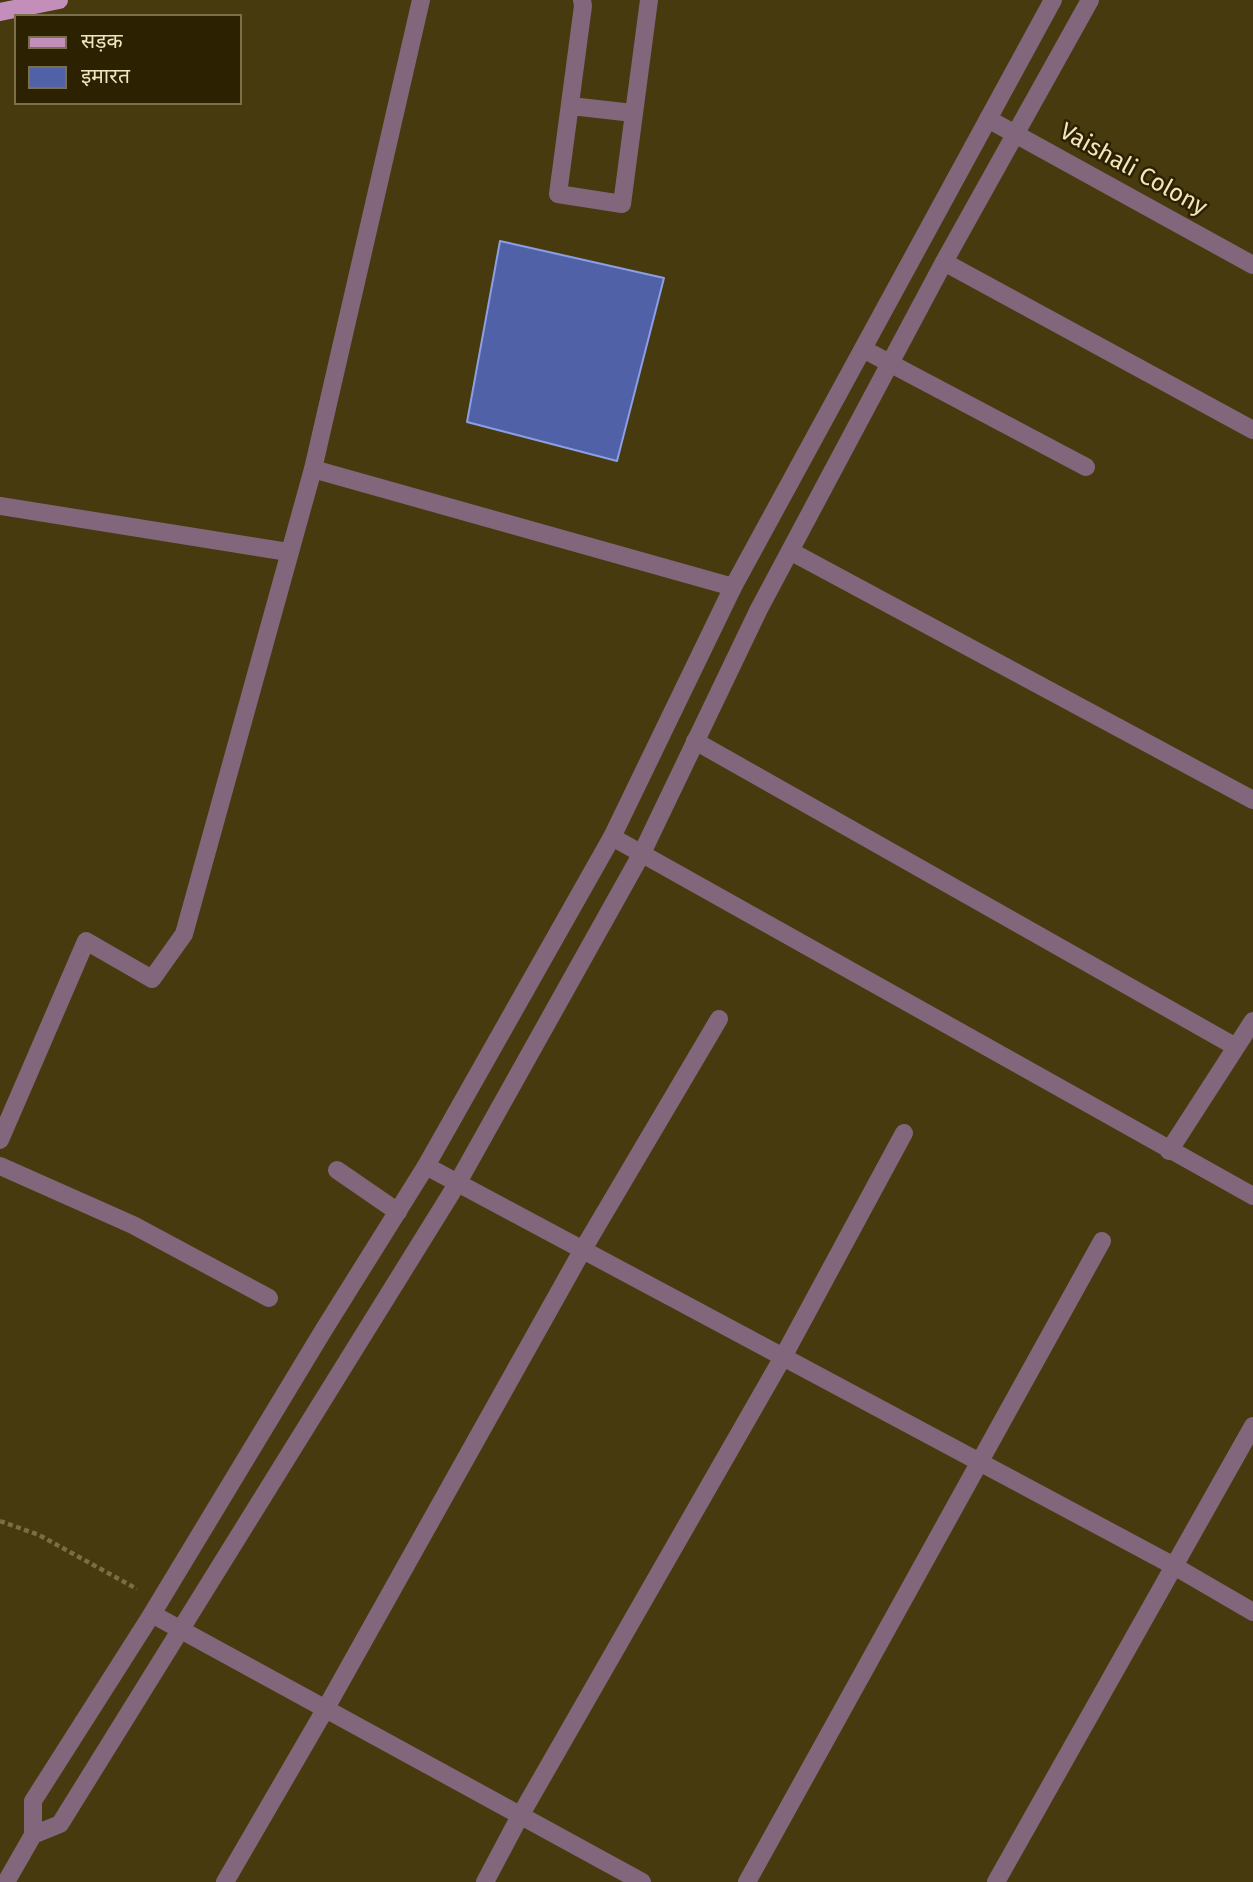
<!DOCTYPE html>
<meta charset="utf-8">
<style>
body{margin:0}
#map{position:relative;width:1253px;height:1882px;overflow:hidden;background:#473a0e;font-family:"Fira Sans","Noto Sans Devanagari",sans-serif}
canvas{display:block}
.legend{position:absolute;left:14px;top:14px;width:228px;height:91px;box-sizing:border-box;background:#2c2100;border:2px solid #7b704c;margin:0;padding:9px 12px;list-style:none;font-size:21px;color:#f2e6bf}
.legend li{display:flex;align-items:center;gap:14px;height:35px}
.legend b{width:35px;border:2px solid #7b704c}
</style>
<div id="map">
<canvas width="1253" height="1882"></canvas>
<ul class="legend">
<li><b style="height:9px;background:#c48ebb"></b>सड़क</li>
<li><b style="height:19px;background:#5061a7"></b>इमारत</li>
</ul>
</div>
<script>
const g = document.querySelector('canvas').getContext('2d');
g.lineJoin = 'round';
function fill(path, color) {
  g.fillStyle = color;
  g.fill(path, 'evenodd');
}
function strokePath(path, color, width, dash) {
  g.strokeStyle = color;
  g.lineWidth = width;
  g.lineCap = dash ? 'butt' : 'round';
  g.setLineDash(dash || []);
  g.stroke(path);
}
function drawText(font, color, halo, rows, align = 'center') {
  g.font = font + ' "Fira Sans",sans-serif';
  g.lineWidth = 5;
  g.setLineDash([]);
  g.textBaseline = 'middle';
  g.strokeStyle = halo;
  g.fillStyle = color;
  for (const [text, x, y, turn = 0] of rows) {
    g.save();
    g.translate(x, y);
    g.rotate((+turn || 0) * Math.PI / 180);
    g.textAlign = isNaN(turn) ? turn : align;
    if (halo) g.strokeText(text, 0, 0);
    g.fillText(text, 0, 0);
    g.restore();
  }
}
const building = new Path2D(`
 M500 241 664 278 617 461 467 422Z`);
const path = new Path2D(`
 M0 1521 39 1535 137 1589`);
const service = new Path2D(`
 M582 0 583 6 558 194 622 204 649 0
 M571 106 633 113`);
const pedestrian = new Path2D(`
 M0 1166 133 1225 269 1298
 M337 1170 398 1212`);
const minor = new Path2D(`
 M988 119 1253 265
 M944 262 1253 430
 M863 349 1086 467
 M313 469 733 587
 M0 506 288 552
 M790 551 1253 800
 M695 741 1236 1047
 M612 837 1253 1196
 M0 1140 86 941 152 979 184 934 313 469 421 0
 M1169 1151 1253 1021
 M426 1166 1174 1566 1253 1612
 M152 1614 642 1882
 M225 1882 326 1708 582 1251 719 1019
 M485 1882 520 1816 783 1357 904 1133
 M747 1882 1102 1241
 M996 1882 1253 1426`);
const tertiary = new Path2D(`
 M33 1835 60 1824 457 1184 642 853 759 609 944 262 1090 0
 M6 1882 33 1835V1801L152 1614 323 1331 426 1166 612 837 733 587 1053 0`);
const primary = new Path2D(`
 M0 12 59 0`);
const streetNames = [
 ["Vaishali Colony",1133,170,29]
];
fill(building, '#5061a7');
strokePath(building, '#8c9fe5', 2);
strokePath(path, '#7b6e43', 4.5, [5, 3.5]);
strokePath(service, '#81667c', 18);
strokePath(pedestrian, '#81667c', 18);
strokePath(minor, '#81667c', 18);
strokePath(tertiary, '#81667c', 18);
strokePath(primary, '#c48ebb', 18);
drawText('24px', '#f2e6bf', '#2c2100', streetNames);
</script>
